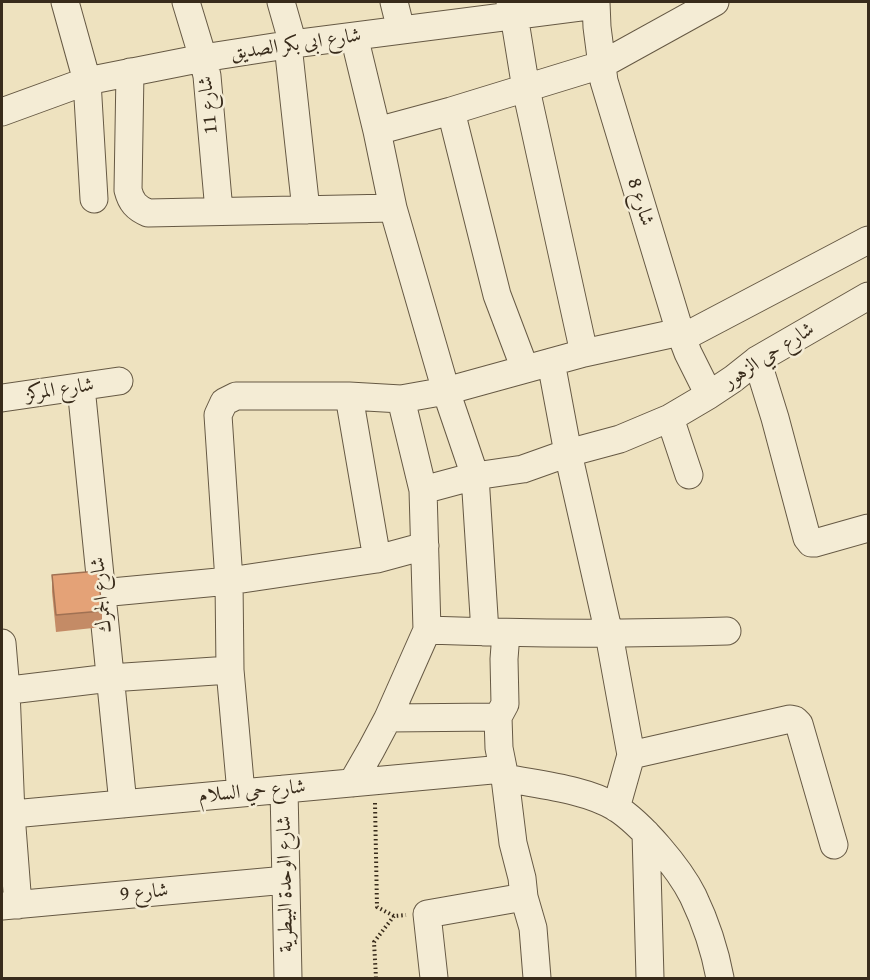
<!DOCTYPE html>
<meta charset="utf-8">
<style>
body{margin:0}
#map{position:relative;width:870px;height:980px;overflow:hidden;background:#eee2bf;font-family:"Gentium Book Plus",serif}
canvas{display:block}
.frame{position:absolute;inset:0;border:3px solid #382b1b;pointer-events:none}
</style>
<div id="map">
<canvas width="870" height="980"></canvas>
<div class="frame"></div>
</div>
<script>
const g = document.querySelector('canvas').getContext('2d');
g.lineJoin = 'round';
function strokePath(path, color, width, dash) {
  g.strokeStyle = color;
  g.lineWidth = width;
  g.lineCap = dash ? 'butt' : 'round';
  g.setLineDash(dash || []);
  g.stroke(path);
}
function fill(path, color) {
  g.fillStyle = color;
  g.fill(path, 'evenodd');
}
function drawText(font, color, halo, rows, align = 'center') {
  g.font = font + ' "Gentium Book Plus",Amiri,serif';
  g.lineWidth = 5;
  g.setLineDash([]);
  g.textBaseline = 'middle';
  g.strokeStyle = halo;
  g.fillStyle = color;
  for (const [text, x, y, turn = 0] of rows) {
    g.save();
    g.translate(x, y);
    g.rotate((+turn || 0) * Math.PI / 180);
    g.textAlign = isNaN(turn) ? turn : align;
    if (halo) g.strokeText(text, 0, 0);
    g.fillText(text, 0, 0);
    g.restore();
  }
}
const path = new Path2D(`
 M375 803 377 907 394 916 406 915
 M376 978 374 942 394 916`);
const minor = new Path2D(`
 M65 2 87 81 94 199
 M186 2 203 58 207 76 219 211
 M281 2 293 44
 M394 2 401 30
 M510 2 514 15 526 89 584 353
 M596 2 597 27 604 81 680 332 688 353 709 395
 M354 36 377 131 393 208 446 391 475 476 485 632
 M288 45 306 210
 M130 72 128 190C131 202 136 208 148 213L393 208
 M451 111 497 295 525 369
 M2 112 87 81 203 58 293 44 596 5
 M377 131 451 111 601 65 715 2
 M682 338 868 240
 M757 360 775 418 807 538 811 543H815L868 528
 M551 362 568 453 609 634 631 755 616 808
 M81 387 123 804
 M349 396 377 559
 M2 398 119 381
 M401 399 423 490
 M670 418 689 475
 M101 593 229 581 377 559 425 546
 M427 630C527 634 627 634 727 631
 M506 633 504 659 505 704 498 717 499 748 505 778 513 843 522 878 524 897 533 928 537 978
 M2 643 6 690 11 814 18 905
 M2 691 110 678 230 670
 M388 718 498 717
 M631 755 790 719 795 720 799 724 834 845
 M505 778C540 785 585 789 615 807 642 824 679 868 693 896 705 921 715 951 720 978
 M352 783 371 750 388 718 427 630 423 490 475 476 523 469 568 453 620 439 670 418 709 395 733 379 757 360 868 296
 M284 789 288 978
 M241 793 230 670 229 581 218 415 224 402 236 396H349L401 399 446 391 584 353 680 332
 M2 815 503 769
 M646 833 650 978
 M2 906 286 880
 M434 978 427 914 524 897`);
const wall = new Path2D(`
 M52 575 102 611V627L56 632 52 592Z`);
const building = new Path2D(`
 M98 571 102 611 56 615 52 575Z`);
const streetNames = [
 ["شارع ابى بكر الصديق",296,45,-8],
 ["شارع 11",209,105,-96],
 ["شارع 8",640,202,73],
 ["شارع حي الزهور",769,356,-33],
 ["شارع المركز",60,390,-8],
 ["شارع الجمرك",102,595,-96],
 ["شارع حي السلام",252,792,-5],
 ["شارع الوحدة البيطرية",286,884,-91],
 ["شارع 9",144,893,-5]
];
strokePath(minor, '#665944', 29);
strokePath(path, '#382b1b', 4, [1.5, 3]);
strokePath(minor, '#f4ecd5', 27);
fill(wall, '#c48b66');
fill(building, '#e4a277');
strokePath(building, '#a07153', 1.5);
drawText('20px', '#382b1b', '#f4ecd5', streetNames);
</script>
